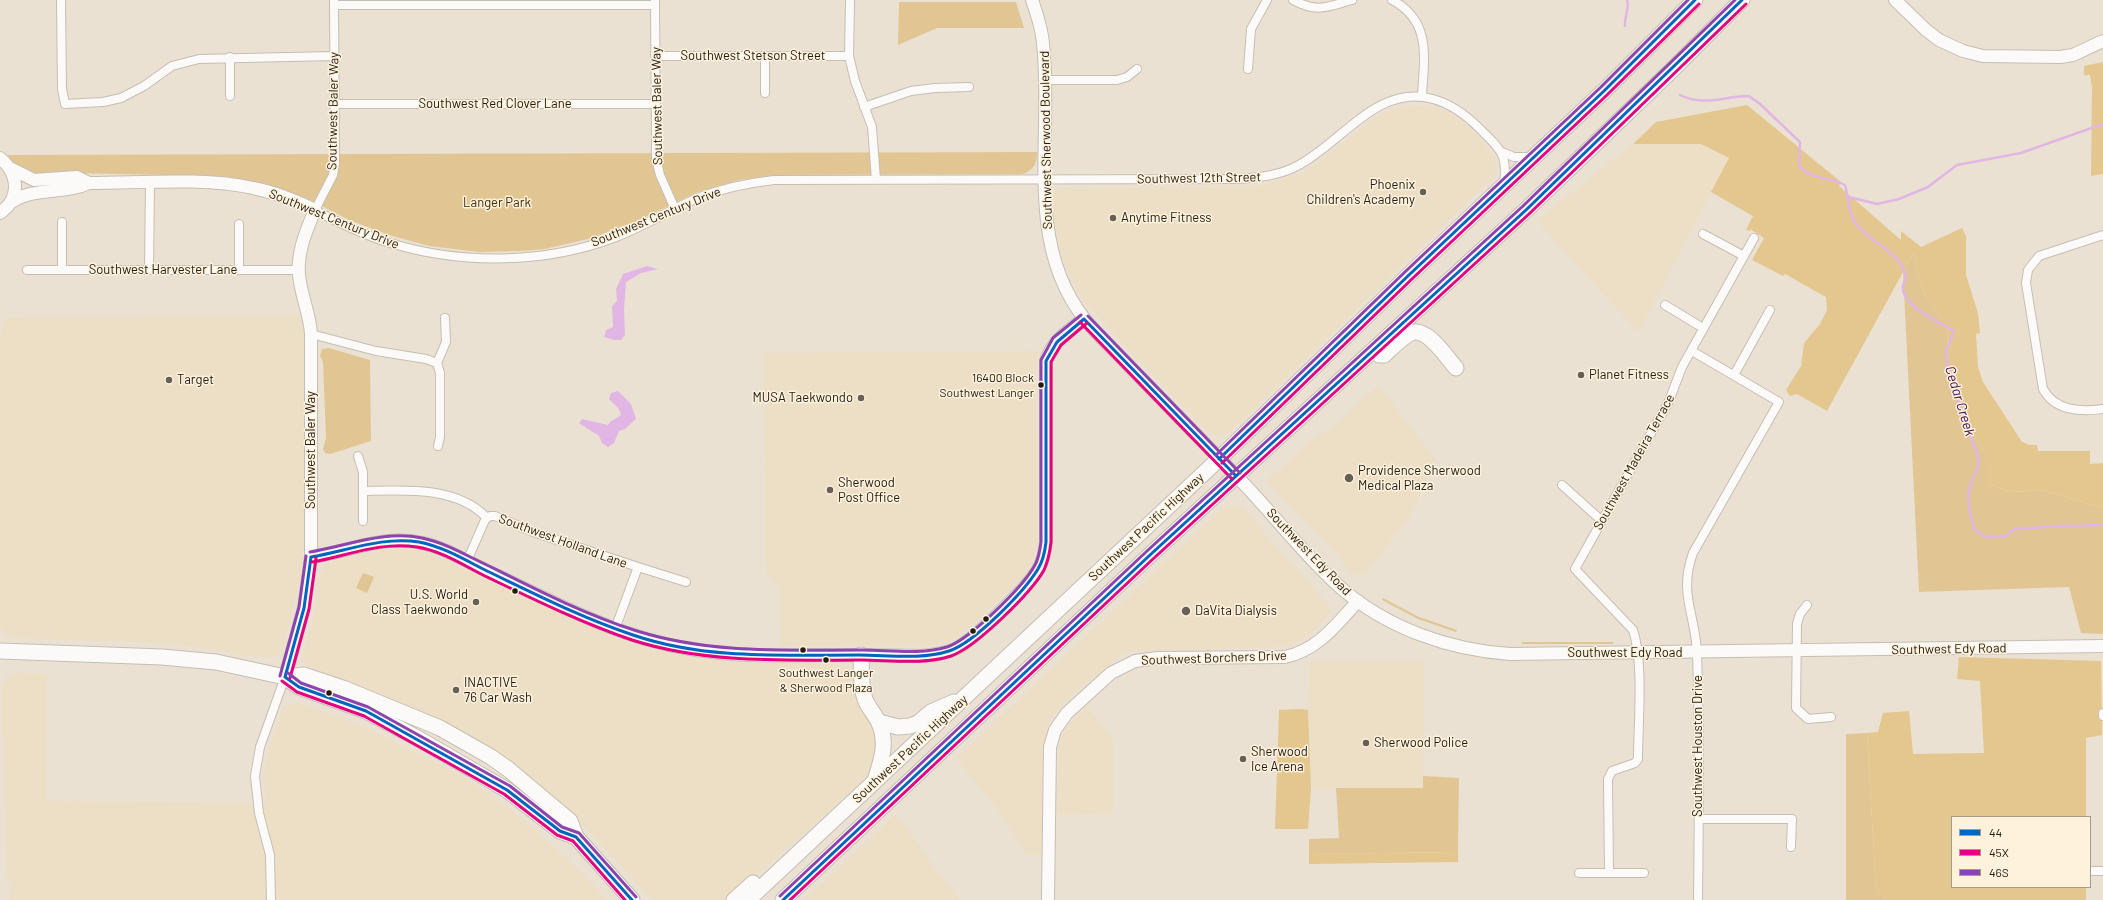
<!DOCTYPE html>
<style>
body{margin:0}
#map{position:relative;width:2103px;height:900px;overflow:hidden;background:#eae1d3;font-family:Barlow,sans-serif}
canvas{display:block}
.legend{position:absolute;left:1951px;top:816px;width:140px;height:72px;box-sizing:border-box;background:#fef2dc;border:1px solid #a69c8b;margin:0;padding:5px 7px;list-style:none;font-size:12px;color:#211b12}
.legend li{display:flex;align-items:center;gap:8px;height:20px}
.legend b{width:20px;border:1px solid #a69c8b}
</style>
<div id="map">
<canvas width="2103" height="900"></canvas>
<ul class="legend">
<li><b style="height:5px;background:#0065bd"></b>44</li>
<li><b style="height:5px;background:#e5007d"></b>45X</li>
<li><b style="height:5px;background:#8e44ad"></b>46S</li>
</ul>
</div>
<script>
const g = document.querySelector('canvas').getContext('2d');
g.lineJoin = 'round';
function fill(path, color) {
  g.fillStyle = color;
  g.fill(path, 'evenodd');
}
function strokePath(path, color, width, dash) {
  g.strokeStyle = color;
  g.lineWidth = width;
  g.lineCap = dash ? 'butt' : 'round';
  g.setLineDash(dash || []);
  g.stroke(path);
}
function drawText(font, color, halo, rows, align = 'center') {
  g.font = font + ' Barlow,sans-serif';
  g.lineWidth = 3;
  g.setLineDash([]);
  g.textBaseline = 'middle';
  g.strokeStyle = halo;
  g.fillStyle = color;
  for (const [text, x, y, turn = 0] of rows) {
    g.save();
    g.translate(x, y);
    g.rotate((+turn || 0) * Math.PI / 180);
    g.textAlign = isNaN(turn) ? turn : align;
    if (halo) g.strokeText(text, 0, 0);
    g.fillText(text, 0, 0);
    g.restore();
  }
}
const built = new Path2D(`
 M1408 105 1439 108 1454 116 1467 125 1496 158 1497 171 1491 179 1232 430 1226 434 1219 435 1205 429 1154 377 1082 299 1071 279 1060 249 1053 213 1054 191 1060 188 1251 187 1269 184 1301 173 1319 162 1373 119 1385 112Z
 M1633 144H1701L1729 158 1638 332 1537 221Z
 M304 315 306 353 305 534 300 582 282 651 277 656 264 658 170 643 12 638 6 635 0 627V338L5 318Z
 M1039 351 1035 376 1037 547 1032 563 1023 577 960 636 948 643 934 645 781 646 780 586 766 572 764 353Z
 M1378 385 1437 461 1426 472 1429 474 1413 511 1366 574 1363 572 1360 575H1355L1347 569 1334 550 1266 481 1316 437 1334 427Z
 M1224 507H1242L1331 608 1327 617 1312 633 1290 646 1201 650 1134 651 1124 653 1109 664 1065 702 1050 720 1043 748 1044 854 1027 855 996 807 956 758Z
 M406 548 423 550 605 634 644 647 687 657 730 662 836 664 844 666 854 675 861 706 878 738 874 767 868 776 728 900H653L586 828 554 801 406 706 364 688 316 672 305 665 302 658 303 651 312 624 317 601 318 580 324 565 331 562 389 549Z
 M1310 661H1424L1423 788 1311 789 1308 710Z
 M16 673 47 674 46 801 266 803 264 781 266 758 283 708 297 702 360 725 466 778 528 823 581 872 607 900H9L10 885 7 878 2 690 7 676Z
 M1087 707 1113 739V813L1057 815 1059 746 1062 735 1067 727Z
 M896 814 959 900H804Z`);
const green = new Path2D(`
 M899 2H1016L1024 28H937L898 45Z
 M1037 152C1037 163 1034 171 1022 174L778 175 739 180 698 192 639 220 592 238 545 249 521 251 479 252 429 246 389 235 349 220 306 198 265 184 216 176 67 173 38 176 15 164 7 155Z
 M1914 252 1918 277 1926 296 1948 328 1947 369 1963 416 1988 460V484L2011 492 2042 490 2103 508V634L2081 633 2069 587 1919 592 1903 272Z
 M329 348 370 360 371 441 330 454 325 453 323 449 326 438 323 362 320 356 322 349Z
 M363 573 374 577 367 593 356 588Z
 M1383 598 1419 617 1457 630 1456 632 1418 619 1382 600Z
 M1522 642H1613V644H1522Z
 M1867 733 1876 890 1887 900H1846V734Z
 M1423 776 1459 778 1458 852 1309 854V839L1339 838 1336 788H1423Z`);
const forest = new Path2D(`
 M2103 62V174L2091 176 2092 88 2090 75H2084V66Z
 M1747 105 1841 182 1839 186 1901 240V231L1921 247 1962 228 1966 236V275L1978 313 1980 333 1976 334 1978 367 1983 382 2022 442 2029 445H2037L2038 451H2090V464L2103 463V508L2042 490 2011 492 1988 484V460L1963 416 1947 369 1948 328 1926 296 1918 277 1914 252 1827 411 1797 394 1790 396 1786 390 1801 366 1804 343 1820 324 1827 310 1826 297 1785 274 1783 276 1752 260 1764 238 1750 229V231L1746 230 1753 216 1711 192 1729 158 1701 144H1633L1656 122Z
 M1959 657 2101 661 2102 735 2086 738V817H1952V887H2086V900H1887L1876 890 1867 733 1878 732 1883 713 1909 711 1913 754 1984 753 1980 681 1957 679Z
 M1302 709 1308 710 1311 789 1308 829H1275L1279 710Z
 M1458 852V862L1309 864V854Z`);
const water = new Path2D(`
 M647 266 658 269 641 273 626 282 624 309 625 335 621 340H614L604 337 606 330 613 327 612 306 617 301 616 289 623 274Z
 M618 391 631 404 636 419 625 429 619 431 614 443 608 447 602 443 599 436 579 423 582 419 608 425 610 422 621 415 619 409 609 399 611 393Z`);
const stream = new Path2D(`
 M1625 26C1624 16 1630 9 1627 0
 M1680 95C1704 107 1724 96 1749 96L1760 104 1800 142 1799 166C1809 179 1831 177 1845 185 1849 198 1847 208 1854 221 1865 238 1894 251 1902 266 1904 270 1905 274 1906 278 1905 280 1903 284 1903 287 1901 305 1940 323 1954 331L1946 351 1948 373 1979 459C1978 471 1975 474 1971 483 1965 498 1970 516 1975 530L1986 537H2000L2008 535 2014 529 2060 526 2103 525
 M1849 197 1877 204 1899 199 1928 187 1957 165 2021 153 2103 124`);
const street = new Path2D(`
 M61 0 62 89 65 104 103 102 121 98 144 86 172 66 199 59 334 56
 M334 0 335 164 333 175 315 210C339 223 364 235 390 243 462 265 546 264 616 237 645 226 671 209 700 197 724 188 748 183 774 180L1239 179C1260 177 1278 176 1297 166 1341 144 1377 83 1433 99 1451 104 1466 115 1479 128 1500 149 1508 153 1504 185
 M1293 0C1317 13 1327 7 1352 0
 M1392 0C1432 21 1424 58 1422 96
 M655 1 656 158 660 175 675 209
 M850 2 849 56 855 81 872 127 876 180
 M334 5H655
 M656 56H849
 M765 56V93
 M230 57V96
 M1248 69 1251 29 1267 0
 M1045 80H1117L1127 77 1137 69
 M334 104H656
 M864 107 911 91 935 88 969 87
 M1502 152 1514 157H1534
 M239 224V270
 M1703 234 1744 256
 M2103 235 2039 256 2028 270 2026 283 2043 389C2055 411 2080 412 2103 409
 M27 270H299
 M62 270V222
 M149 270 150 183
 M1665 305 1703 328
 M311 334 376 351 426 359 437 363
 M1692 351 1779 402 1693 553C1678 594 1696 615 1697 654 1700 736 1699 818 1698 900
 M1734 375 1770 310
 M438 446 440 437V373L437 363 446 342 445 318
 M358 456 363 472V521
 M1562 485 1602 521
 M364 491C404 490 457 486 487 518
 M467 561 485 520 490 516H495L533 532 638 567 615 629
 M638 567 686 582
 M1807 605 1800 614 1797 624 1796 708 1808 719 1831 717
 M2103 713V716
 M1699 819H1792L1791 847
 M2093 871H2103
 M1579 873H1644
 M1609 873 1608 779 1612 771 1635 763 1638 759C1638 723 1644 663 1633 630L1575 569 1669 401 1682 367 1754 238
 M271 900 270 855 259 813 255 776 260 747 285 677`);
const secondary = new Path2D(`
 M1032 0C1037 14 1042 29 1043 44 1054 141 1020 251 1094 330 1145 382 1196 434 1246 486 1278 520 1306 557 1341 588 1387 628 1449 650 1510 654L2103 646
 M1895 0 1926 30 1939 40 1963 51 1983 56 2060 57 2073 55 2103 41
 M0 158C19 174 21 198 0 213
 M10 168 34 180 77 177 89 183
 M10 203C34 186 64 195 89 183 141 183 202 177 253 188 274 192 296 201 315 210 305 233 295 257 300 282 303 300 310 316 311 334V557L304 608 285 677
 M311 557C342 553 376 538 407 541 436 542 462 559 487 571 542 596 598 627 657 642 712 657 767 656 824 655 856 655 888 655 920 656 932 655 944 654 955 649 974 640 1029 586 1039 568 1043 560 1045 551 1046 542V361C1052 341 1069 330 1084 319
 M1048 900 1050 747 1055 730 1067 713 1111 673 1135 661 1158 658 1285 657C1318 650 1336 625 1358 601`);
const highway = new Path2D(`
 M1379 355H1384C1392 348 1401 338 1411 333 1427 326 1447 358 1456 368
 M0 651 162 657 216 662 285 677 299 687 366 711 419 739 507 790 560 831 576 837
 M861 655C862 670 860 685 865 699 868 708 875 714 879 723 888 743 881 761 875 781
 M285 677 304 675 343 688 440 728 491 757 508 769 570 821 576 837 632 900
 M879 722 898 727 910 726 918 723 931 712 954 702
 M734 900 753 883
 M748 900 1219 459 1410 274 1604 91 1695 0
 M783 900 1150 555 1526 210 1673 69 1742 0`);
const bus1 = new Path2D(`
 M1084 319 1236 476
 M1219 459 1410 274 1604 91 1695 0
 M311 557C347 551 383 536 419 542 444 547 465 560 487 571 535 594 582 618 633 635 706 660 783 655 859 655 888 655 921 660 949 651 974 643 1024 592 1038 569 1043 561 1045 551 1046 542V361L1057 342 1084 319
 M285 677 299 687 366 711 507 790 560 831 576 837 632 900
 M285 677 304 608 311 557
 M783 900 1150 555 1526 210 1742 0`);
const bus2 = new Path2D(`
 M1080 322 1232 479
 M1222 463 1413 278 1607 95 1699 4
 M312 562C347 556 381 541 417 547 442 551 463 565 485 576 533 599 582 623 632 640 707 664 784 660 861 660 890 660 923 665 951 656 976 647 1031 593 1044 570 1048 561 1050 551 1051 542V362L1061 345 1087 323
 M290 678 309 609 316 558
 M282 681 297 692 364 716 504 794 557 835 573 841 625 900
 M790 900 1153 559 1529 214 1746 4`);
const bus3 = new Path2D(`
 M1088 316 1240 473
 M1216 455 1407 270 1601 87 1688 0
 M310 552C347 546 384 530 422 538 446 543 467 556 489 566 537 590 586 615 637 631 711 654 786 650 862 650 889 650 920 655 947 647 969 640 1023 587 1035 565 1039 558 1040 550 1041 542V360L1053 338 1081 315
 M288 673 301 683 368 707 510 786 562 827 579 833 636 897
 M280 676 299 607 306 556
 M780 896 1147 551 1523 206 1735 0`);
const markers = [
 [1423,192,4,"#676056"],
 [1113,218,4,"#676056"],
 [1581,375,4,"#676056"],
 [169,380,4,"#676056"],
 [1041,385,3.5,"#211b12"],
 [861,398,4,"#676056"],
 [1349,478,5,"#676056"],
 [830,490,4,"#676056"],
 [515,591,3.5,"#211b12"],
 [476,602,4,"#676056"],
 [1186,611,5,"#676056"],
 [986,619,3.5,"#211b12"],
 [973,631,3.5,"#211b12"],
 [803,650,3.5,"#211b12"],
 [826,660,3.5,"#211b12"],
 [456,690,4,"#676056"],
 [329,693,3.5,"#211b12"],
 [1366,743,4,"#676056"],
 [1243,759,4,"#676056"]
];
const busNames = [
 ["16400 Block",1034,378],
 ["Southwest Langer",1034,393],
 ["Southwest Langer",826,673,"center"],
 ["& Sherwood Plaza",826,688,"center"]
];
const streetNames = [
 ["Southwest Stetson Street",753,56],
 ["Southwest Red Clover Lane",495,104],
 ["Southwest Baler Way",657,106,-91],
 ["Southwest Baler Way",333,111,-89],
 ["Southwest Sherwood Boulevard",1046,140,-91],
 ["Southwest 12th Street",1199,178,-1],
 ["Southwest Century Drive",656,217,-22],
 ["Southwest Century Drive",334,219,22],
 ["Southwest Harvester Lane",163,270],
 ["Southwest Baler Way",311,450,-90],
 ["Southwest Madeira Terrace",1634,462,-61],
 ["Southwest Pacific Highway",1146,527,-43],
 ["Southwest Holland Lane",563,541,20],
 ["Southwest Edy Road",1309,552,46],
 ["Southwest Edy Road",1949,649,-1],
 ["Southwest Edy Road",1625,653],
 ["Southwest Borchers Drive",1214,658,-2],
 ["Southwest Houston Drive",1698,746,-90],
 ["Southwest Pacific Highway",910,749,-43]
];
const poiNames = [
 ["Phoenix",1415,185,"right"],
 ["Children's Academy",1415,200,"right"],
 ["Anytime Fitness",1121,218],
 ["Planet Fitness",1589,375],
 ["Target",177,380],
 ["MUSA Taekwondo",853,398,"right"],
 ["Providence Sherwood",1358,471],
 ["Medical Plaza",1358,486],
 ["Sherwood",838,483],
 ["Post Office",838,498],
 ["U.S. World",468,595,"right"],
 ["Class Taekwondo",468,610,"right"],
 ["DaVita Dialysis",1195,611],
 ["INACTIVE",464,683],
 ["76 Car Wash",464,698],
 ["Sherwood Police",1374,743],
 ["Sherwood",1251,752],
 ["Ice Arena",1251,767]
];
const parkNames = [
 ["Langer Park",497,203]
];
const waterNames = [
 ["Cedar Creek",1960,401,73]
];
fill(built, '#eddec6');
fill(green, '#e1c694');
fill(forest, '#e4c68f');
fill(water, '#e1b6e5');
strokePath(stream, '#e1b6e5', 2.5);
strokePath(street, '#c5beb3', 10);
strokePath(secondary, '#c5beb3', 14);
strokePath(highway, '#c5beb3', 17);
strokePath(street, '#fcfaf8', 8);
strokePath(secondary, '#fcfaf8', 12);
strokePath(highway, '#fcfaf8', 15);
strokePath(bus1, '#0065bd', 3);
strokePath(bus2, '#e5007d', 3);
strokePath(bus3, '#8e44ad', 3);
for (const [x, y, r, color] of markers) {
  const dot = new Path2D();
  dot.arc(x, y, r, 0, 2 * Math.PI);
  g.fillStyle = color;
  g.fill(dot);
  strokePath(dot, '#fef2dc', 1.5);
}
drawText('12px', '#211b12', '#fef2dc', busNames, 'right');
drawText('13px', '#211b12', '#fef2dc', streetNames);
drawText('13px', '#211b12', '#fef2dc', poiNames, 'left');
drawText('13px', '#402d05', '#fef2dc', parkNames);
drawText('italic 14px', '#410b4e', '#fef2dc', waterNames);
</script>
